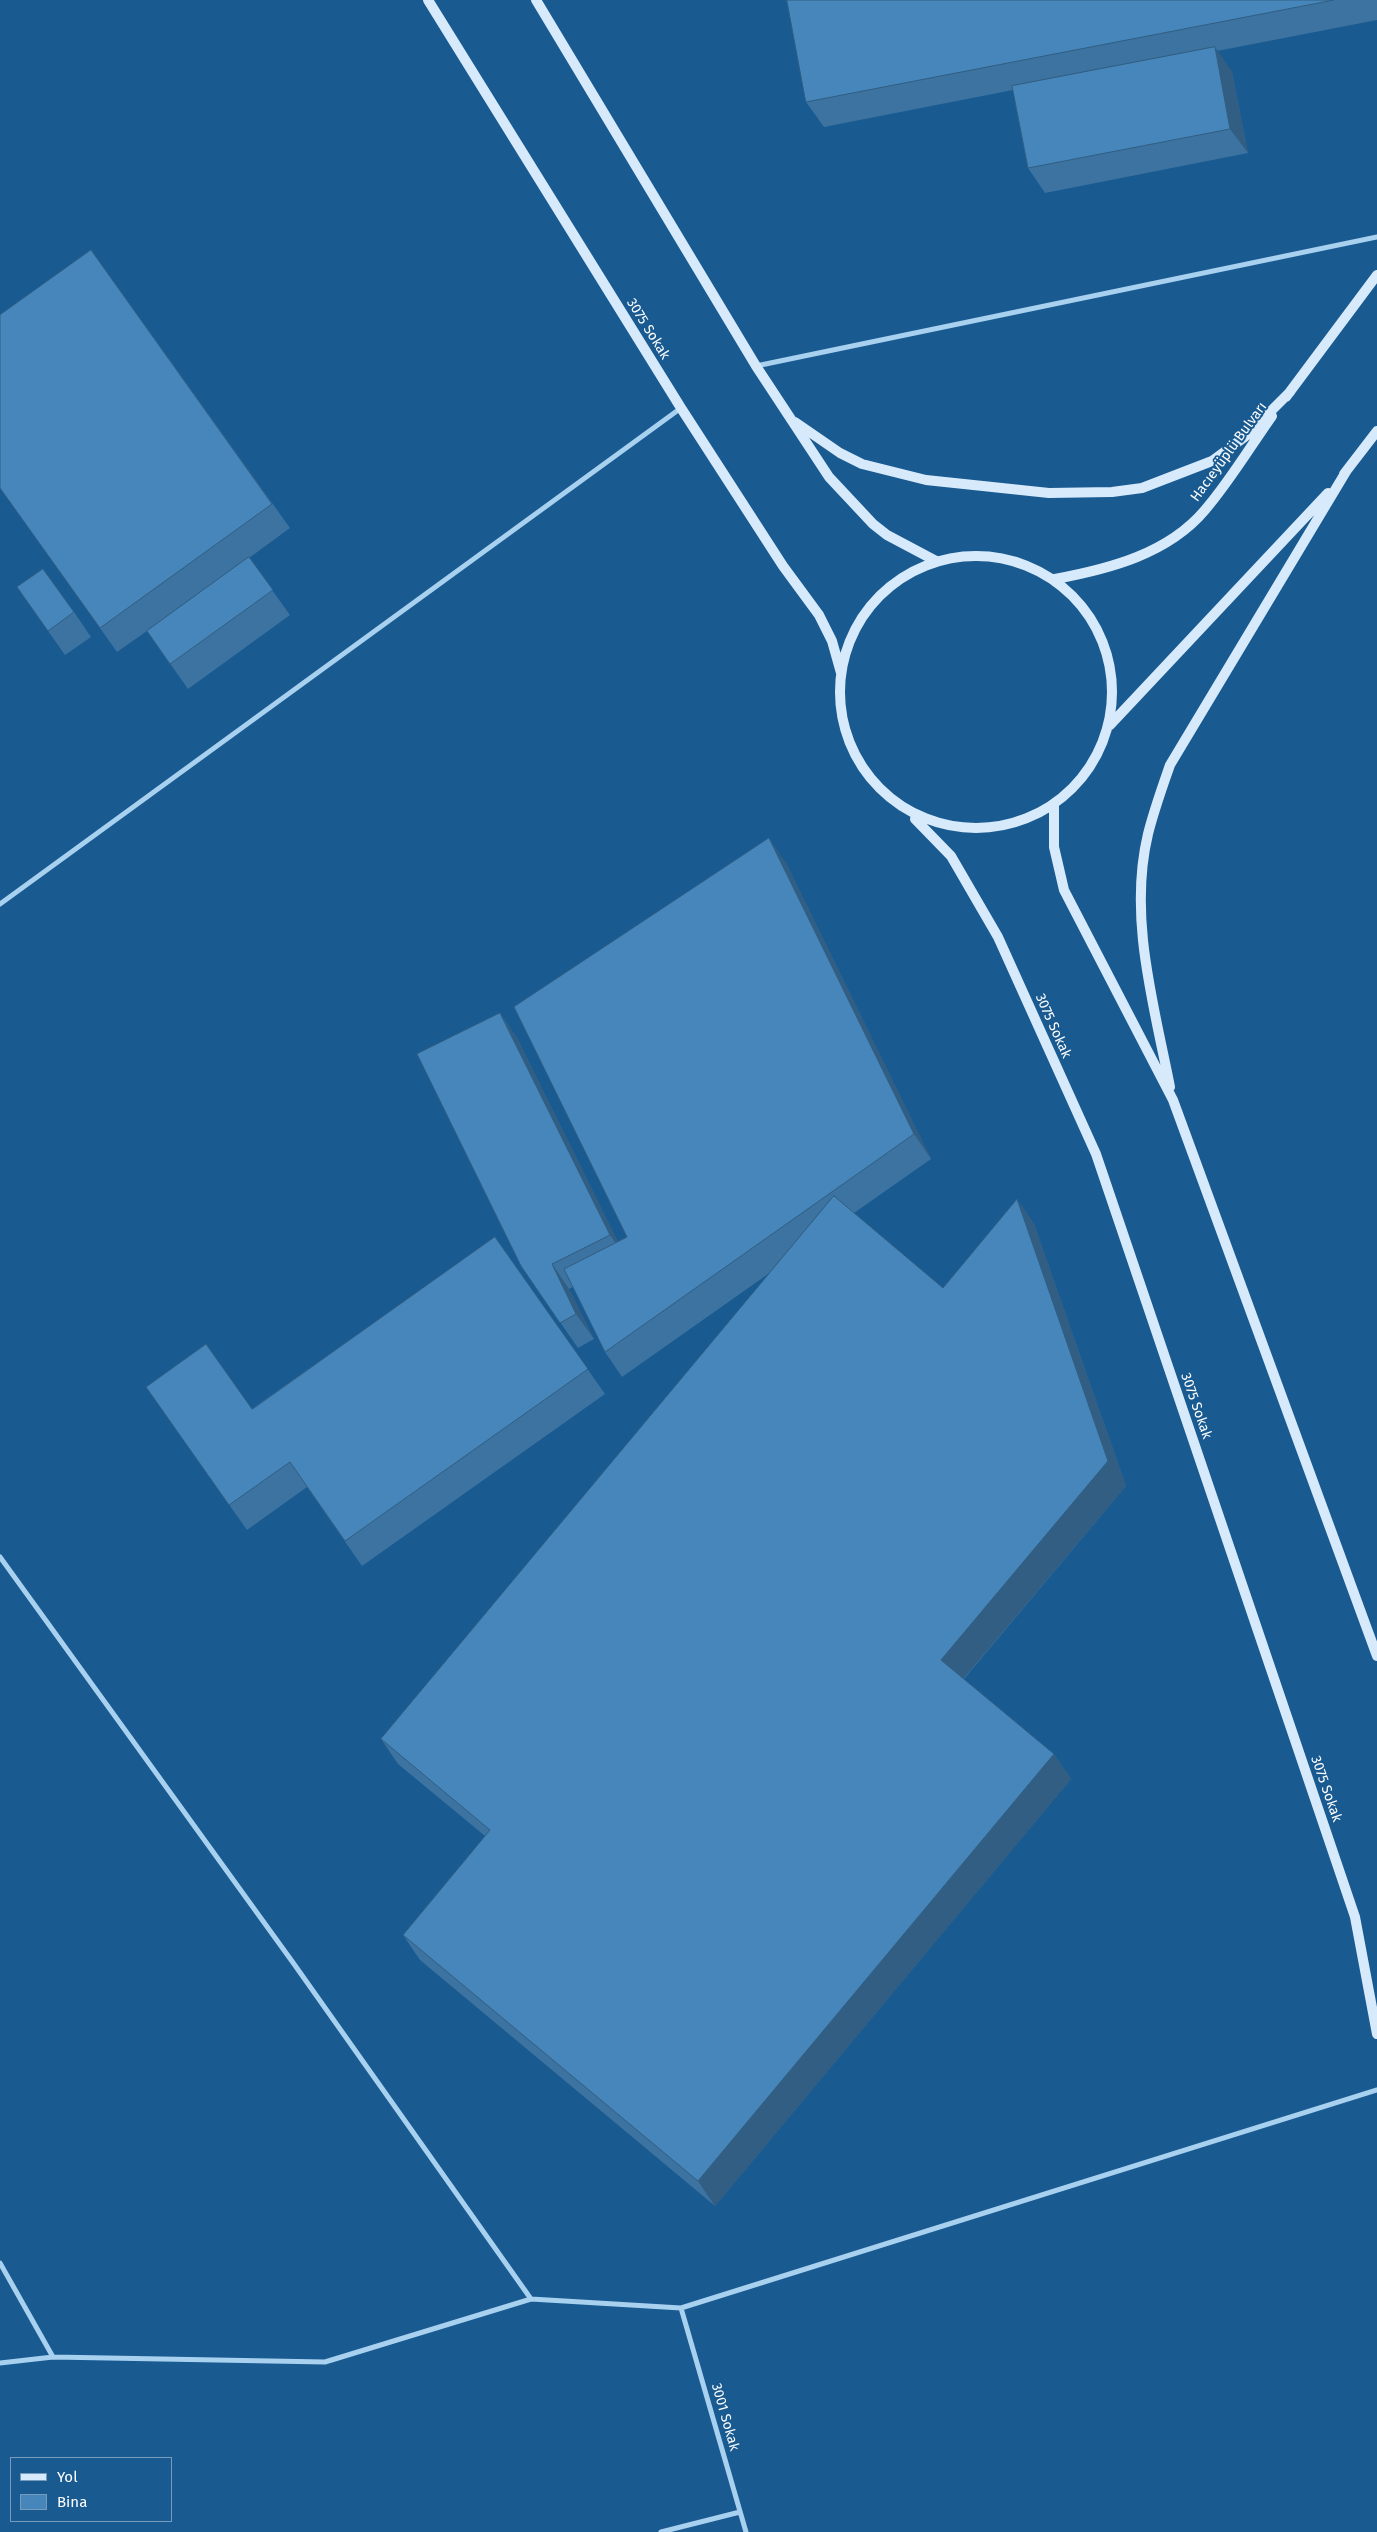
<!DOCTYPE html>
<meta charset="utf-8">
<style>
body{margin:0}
#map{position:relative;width:1377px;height:2532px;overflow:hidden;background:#195a91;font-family:"Fira Sans",sans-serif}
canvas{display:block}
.legend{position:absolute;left:10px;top:2457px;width:162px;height:65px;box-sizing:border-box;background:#195a91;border:1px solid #759cbd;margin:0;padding:6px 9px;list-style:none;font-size:15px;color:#fff}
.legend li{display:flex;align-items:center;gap:10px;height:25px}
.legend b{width:25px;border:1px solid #759cbd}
</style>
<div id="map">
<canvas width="1377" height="2532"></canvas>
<ul class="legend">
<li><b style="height:6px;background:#d6eafb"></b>Yol</li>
<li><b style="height:14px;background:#4686ba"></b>Bina</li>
</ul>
</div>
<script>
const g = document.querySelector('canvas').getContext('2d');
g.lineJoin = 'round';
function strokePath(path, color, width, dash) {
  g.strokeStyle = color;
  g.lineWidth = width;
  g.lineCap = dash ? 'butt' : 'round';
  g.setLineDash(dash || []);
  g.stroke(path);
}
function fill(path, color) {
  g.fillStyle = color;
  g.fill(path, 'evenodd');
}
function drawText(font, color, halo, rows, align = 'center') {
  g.font = font + ' "Fira Sans",sans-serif';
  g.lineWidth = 4;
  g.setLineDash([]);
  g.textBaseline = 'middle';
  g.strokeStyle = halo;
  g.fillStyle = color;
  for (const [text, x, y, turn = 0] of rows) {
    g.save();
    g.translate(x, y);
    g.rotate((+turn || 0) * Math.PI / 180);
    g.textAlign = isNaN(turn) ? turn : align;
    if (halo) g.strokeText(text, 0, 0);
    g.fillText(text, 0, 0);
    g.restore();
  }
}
const street = new Path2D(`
 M756 366 1377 237
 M0 904 681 408
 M0 1557 294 1964 531 2299
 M0 2263 53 2357
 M681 2308 746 2532
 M0 2363 53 2357 325 2362 531 2299 681 2308 1377 2090
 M661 2532 740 2512`);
const secondary = new Path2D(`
 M428 0 681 408 783 566 819 615 832 641 841 673
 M536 0 756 366 829 477 873 524 887 535 936 561
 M1286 397 1377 275
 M795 422 840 453 862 464 926 480 1049 493 1112 492 1142 488 1212 461 1246 436 1290 392
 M1344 474 1377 431
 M840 692a136 136 0 1 1 272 0a136 136 0 1 1-272 0Z
 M1055 579C1109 569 1168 554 1205 510 1230 481 1250 447 1272 416
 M1110 725 1328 493
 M1054 806V847L1064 890 1173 1100 1377 1656
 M915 819 951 856 998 937 1096 1154 1355 1917 1377 2034
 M1170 1087C1154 1005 1128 917 1148 834 1154 810 1162 788 1170 765L1347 470`);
const wall = new Path2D(`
 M787 0H1377V20L1217 51 1232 72 1248 153 1045 193 1028 168 1013 90 824 127 806 102Z
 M91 250 290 528 249 558 290 615 188 689 147 631 117 652 0 488Z
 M17 587 74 612 91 637 65 655Z
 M786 863 931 1159 854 1213 943 1288 1017 1199 1034 1224 1126 1486 964 1679 1054 1754 1071 1779 715 2206 420 1960 403 1935 485 1836 398 1764 381 1739 771 1272 622 1377 605 1352 573 1287 569 1289 594 1339 578 1348 521 1266 500 1013 517 1038 618 1242 627 1237Z
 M495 1237 605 1394 362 1566 307 1487 247 1530 146 1387 252 1409Z`);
const shadedWall = new Path2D(`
 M1215 47 1232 72 1248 153 1230 129Z
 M769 838 786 863 931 1159 914 1134Z
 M500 1013 517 1038 627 1260 610 1235Z
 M1017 1199 1034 1224 1126 1486 958 1685 941 1660Z
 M552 1264 569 1289 594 1339 576 1314Z
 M1054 1754 1071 1779 715 2206 698 2181Z`);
const building = new Path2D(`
 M787 0H1334L806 102Z
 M1215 47 1230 129 1028 168 1012 86Z
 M91 250 272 504 100 628 0 488V315Z
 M249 557 273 590 170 664 147 631Z
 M43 569 74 612 48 631 17 587Z
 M769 838 914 1134 605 1352 564 1269 627 1237 514 1007Z
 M500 1013 610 1235 552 1264 576 1314 560 1323 521 1266 417 1054Z
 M834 1196 943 1288 1017 1199 1108 1461 941 1660 1054 1754 698 2181 403 1935 490 1830 381 1739Z
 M495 1237 588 1369 345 1541 290 1462 229 1505 146 1387 206 1344 252 1409Z`);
const streetNames = [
 ["3075 Sokak",648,329,58],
 ["Hacıeyüplü Bulvarı",1229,452,-54],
 ["3075 Sokak",1053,1026,66],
 ["3075 Sokak",1196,1406,71],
 ["3075 Sokak",1326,1789,71],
 ["3001 Sokak",725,2417,74]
];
strokePath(street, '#a8d0ef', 5);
strokePath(secondary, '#d6eafb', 10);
fill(wall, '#3c73a0');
fill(shadedWall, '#315e82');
fill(building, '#4686ba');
strokePath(building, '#315e82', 1);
drawText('14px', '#fff', '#195a91', streetNames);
</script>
